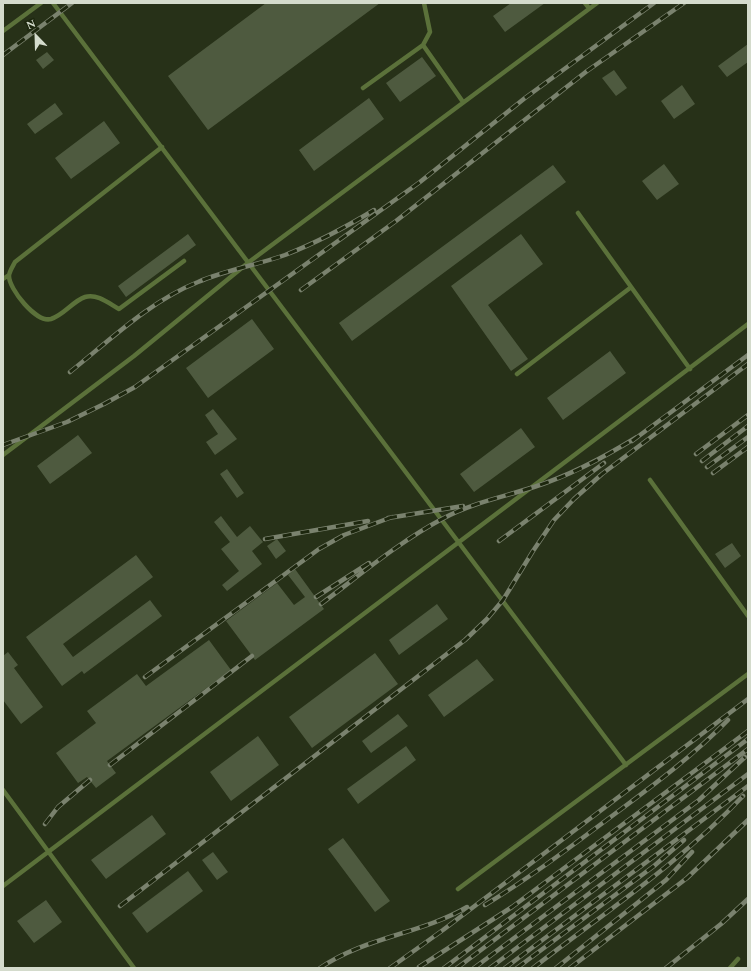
<!DOCTYPE html>
<style>
body{margin:0}
#map{position:relative;width:751px;height:971px;overflow:hidden;background:#273118;font-family:Spectral,serif}
canvas{display:block}
.frame{position:absolute;inset:0;border:4px solid #d4dbcc;pointer-events:none}
.north{position:absolute;left:16px;top:16px;width:40px;height:40px;-webkit-text-stroke:3px #1d270e;paint-order:stroke;rotate:337deg;font-size:11px;font-weight:700;line-height:16px;text-align:center;color:#d4dbcc}
.north::after{content:'';display:block;margin:auto;width:14px;height:18px;background:#d4dbcc;clip-path:polygon(50% 0,100% 100%,50% 72%,0 100%)}
</style>
<div id="map">
<canvas width="751" height="971"></canvas>
<div class="frame"></div>
<div class="north">N</div>
</div>
<script>
const g = document.querySelector('canvas').getContext('2d');
g.lineJoin = 'round';
function fill(path, color) {
  g.fillStyle = color;
  g.fill(path, 'evenodd');
}
function strokePath(path, color, width, dash) {
  g.strokeStyle = color;
  g.lineWidth = width;
  g.lineCap = dash ? 'butt' : 'round';
  g.setLineDash(dash || []);
  g.stroke(path);
}
const building = new Path2D(`
 M266 3H380L208 130 168 76Z
 M511 3H545L505 32 493 16Z
 M748 44V62L727 77 718 66Z
 M47 52 54 60 43 69 36 60Z
 M422 57 436 76 400 102 386 83Z
 M614 70 627 88 616 96 602 78Z
 M682 85 695 104 674 119 661 101Z
 M369 98 384 119 314 171 299 150Z
 M55 103 63 114 35 134 27 124Z
 M104 121 120 143 71 179 55 158Z
 M664 164 679 184 657 200 642 181Z
 M553 165 566 182 352 341 339 323Z
 M188 234 196 245 126 297 118 286Z
 M521 234 543 264 488 305 528 359 511 371 451 286Z
 M252 319 274 349 208 398 186 368Z
 M610 351 626 373 563 420 547 398Z
 M213 409 237 439 215 455 206 442 218 434 205 415Z
 M521 428 535 447 474 492 460 474Z
 M78 435 92 453 50 484 37 466Z
 M227 469 244 493 237 498 220 474Z
 M221 516 237 537 250 526 263 542 252 551 262 564 227 591 222 585 239 571 221 549 230 542 214 522Z
 M277 539 286 551 276 559 267 546Z
 M732 543 741 556 725 568 715 554Z
 M136 555 153 577 63 644 73 657 150 600 162 616 84 674 82 671 62 686 26 637Z
 M295 569 324 609 255 660 226 621 277 583 294 605 305 597 288 575Z
 M437 604 448 619 399 655 389 640Z
 M209 640 231 670 107 761 116 773 96 788 87 777 78 783 56 753 96 723 87 711 137 674 146 686Z
 M8 652 18 665 14 668 43 707 21 724 3 700V656Z
 M375 653 398 684 312 748 289 717Z
 M477 659 494 680 444 717 428 695Z
 M398 714 408 726 371 753 362 741Z
 M258 736 279 765 231 801 210 772Z
 M406 746 416 760 358 804 347 789Z
 M152 815 166 834 106 879 91 860Z
 M343 838 390 901 375 912 328 849Z
 M213 852 228 872 217 880 202 860Z
 M188 871 203 891 147 933 132 913Z
 M46 900 62 922 34 943 17 921Z`);
const lane = new Path2D(`
 M53 3 626 765
 M585 3 589 8
 M3 31 41 3
 M423 45 463 102
 M363 88 423 45 430 32 424 3
 M162 147 15 262C13 266 9 272 9 276 9 289 36 323 51 319 64 315 73 301 85 297 97 293 110 304 119 309L184 261
 M578 213 690 369
 M3 279 9 275
 M517 374 630 288
 M3 455 134 356 249 262 597 3
 M650 480 748 616
 M3 790 134 968
 M3 886 748 324
 M458 889 748 674
 M730 968 738 959`);
const rail = new Path2D(`
 M3 55 72 3
 M301 290 396 221 587 71 684 3
 M70 372C110 340 150 301 198 282 226 270 257 265 285 255 316 243 346 227 374 210
 M632 441 748 355
 M3 445 67 422 104 404 135 387 420 182 525 98 654 3
 M696 454 748 415
 M702 461 748 426
 M707 467 748 437
 M713 473 748 447
 M388 518 463 506
 M265 539 368 521
 M499 541 604 463
 M316 597 369 563
 M321 604C360 575 399 542 442 519 471 503 503 497 534 487 571 475 603 458 637 437
 M145 677 319 549 344 535 392 517
 M110 765 252 656
 M45 824 58 807 90 780
 M485 905C531 877 573 845 616 813 655 784 694 755 728 720
 M120 906 465 640 487 619 503 600 533 551 554 520 574 499 602 474 748 364
 M419 967 512 907 748 731
 M320 968C365 937 421 934 467 907
 M390 968 443 930 748 699
 M444 968 748 739
 M457 968 748 749
 M474 968 699 800 745 757
 M490 968 748 774
 M505 968 748 786
 M517 968 654 866 684 840
 M533 968C604 913 681 862 743 796
 M556 968 666 880 692 852
 M570 968 687 878 748 820
 M666 968 721 924 748 899`);
fill(building, '#4e5a3f');
strokePath(lane, '#5b713a', 4.5);
strokePath(rail, '#7a826e', 4.5);
strokePath(rail, '#1d270e', 3, [9]);
</script>
